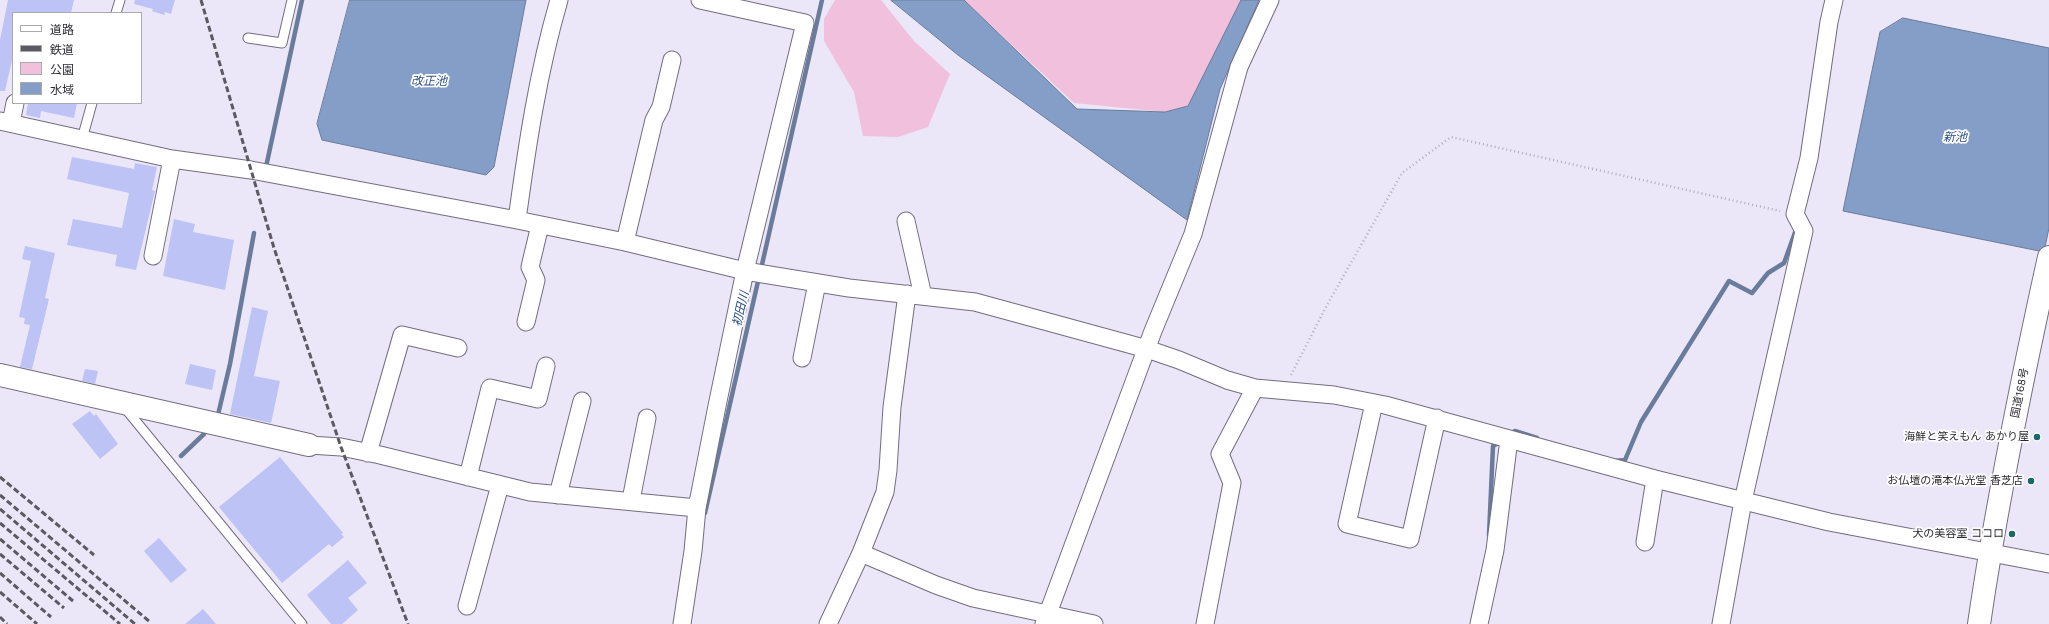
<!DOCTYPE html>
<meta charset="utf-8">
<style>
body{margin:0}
#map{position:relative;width:2049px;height:624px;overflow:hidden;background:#ebe6f8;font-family:"Work Sans","Noto Sans JP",sans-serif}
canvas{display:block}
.legend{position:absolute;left:12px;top:12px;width:130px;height:92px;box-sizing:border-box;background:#fff;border:1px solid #abaaad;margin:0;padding:5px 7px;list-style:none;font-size:12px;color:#2d2b31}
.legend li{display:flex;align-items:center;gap:8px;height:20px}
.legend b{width:20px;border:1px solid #abaaad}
</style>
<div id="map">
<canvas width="2049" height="624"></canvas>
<ul class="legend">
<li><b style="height:5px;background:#fff"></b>道路</li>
<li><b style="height:5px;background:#5c5962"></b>鉄道</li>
<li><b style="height:11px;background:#f0c0dd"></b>公園</li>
<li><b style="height:11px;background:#849ec8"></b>水域</li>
</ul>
</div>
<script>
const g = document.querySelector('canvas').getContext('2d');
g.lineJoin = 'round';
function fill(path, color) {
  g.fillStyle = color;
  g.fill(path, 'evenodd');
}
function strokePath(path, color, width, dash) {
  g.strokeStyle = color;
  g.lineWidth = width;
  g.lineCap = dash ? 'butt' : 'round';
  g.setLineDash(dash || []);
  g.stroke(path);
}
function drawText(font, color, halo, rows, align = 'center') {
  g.font = font + ' "Work Sans","Noto Sans JP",sans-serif';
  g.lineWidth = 3.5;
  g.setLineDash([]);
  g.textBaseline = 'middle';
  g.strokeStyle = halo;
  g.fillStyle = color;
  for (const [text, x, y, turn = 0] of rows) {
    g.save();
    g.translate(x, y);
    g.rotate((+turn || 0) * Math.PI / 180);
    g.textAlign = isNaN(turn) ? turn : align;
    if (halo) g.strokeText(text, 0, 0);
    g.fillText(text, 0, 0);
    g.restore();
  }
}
const green = new Path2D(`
 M835 0H881L914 41 950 74 928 127 898 137 863 136 854 92 824 41V19Z
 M964 0H1241L1188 106 1165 112 1074 103Z`);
const water = new Path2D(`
 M350 0H526L494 167 486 175 322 140 317 124Z
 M891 0H964L1077 109 1165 112 1188 106 1241 0H1259L1220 89 1187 220 958 55Z
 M1903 18 2049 48V228L2044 252 1843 211 1880 32Z`);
const stream = new Path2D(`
 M266 167 302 0
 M761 269 822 0
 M217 419 230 364 254 233
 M1510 434 1515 431 1537 438
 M181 456 204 434
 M1614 461 1625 460 1641 422 1729 281 1752 293 1768 273 1784 263 1797 227
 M705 513 759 277
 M1489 535 1493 446 1501 441`);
const building = new Path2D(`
 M8 0H74L71 13H13V56L5 91H0V40Z
 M135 0H175L171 14 165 12 164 15 152 11 153 9 134 4Z
 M28 103H77L74 118 41 111 40 118 26 115Z
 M72 157 134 169 135 163 157 167 152 190 155 191 136 270 115 266 117 255 67 245 73 219 122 228 129 193 67 179Z
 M174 219 195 224 193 232 234 240 225 290 163 276Z
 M25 246 55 253 45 298 49 299 32 369 20 367 30 325 24 324 25 318 19 317 31 261 22 259Z
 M252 307 268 311 254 376 280 381 271 423 230 414Z
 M190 364 216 370 212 390 185 384Z
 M85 369 98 371 95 384 82 381Z
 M90 411 94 416 96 414 118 444 100 459 72 424Z
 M280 457 343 533 341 534 344 537 332 547 329 544 282 583 219 507Z
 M159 538 187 570 171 583 144 551Z
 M348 560 367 583 348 598 358 610 342 624H331L307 595Z
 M203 609 216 624H185Z`);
const path = new Path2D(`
 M1291 375 1327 305 1402 173 1451 137 1780 211`);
const lane = new Path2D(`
 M116 13 120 0
 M248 38 282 43 292 0
 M82 139 92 103
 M125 408 302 624`);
const street = new Path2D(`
 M0 121 172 159 251 170 517 220 625 242 745 271 849 288 975 302 1147 349 1179 360 1227 380 1255 388 1334 395 1385 405 1655 479 1829 522 2049 564
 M11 123 15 103
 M517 220C527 146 538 72 559 0
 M906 221 923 296
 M625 242 654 120 661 107 672 60
 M153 256 172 159
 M526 322 536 280 530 267 540 225
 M802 358 817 283
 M1374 403 1347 524 1410 539 1437 418
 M309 445 341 447 380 455 530 492 697 508
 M368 453 402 335 458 348
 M468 477 490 388 538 399 546 366
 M558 495 582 401
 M631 500 647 418
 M1645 542 1655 479
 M861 553 936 585 973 598 1094 624
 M467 606 500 485
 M682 624 693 551 697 508 717 406 745 271 805 23 700 0
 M828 624 861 553 885 492 888 470 892 407 907 294
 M1044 624 1153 331 1193 234 1239 67 1270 0
 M1205 624 1232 483 1220 454 1255 388
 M1479 624 1495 550 1509 439
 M1721 624 1743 501 1804 231 1795 214 1809 158 1829 22 1834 0`);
const secondary = new Path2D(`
 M0 375 309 445`);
const highway = new Path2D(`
 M1979 624C1997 501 2022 379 2049 257`);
const rail = new Path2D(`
 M201 0 274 248 341 447 408 624
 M0 477 94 555
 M0 495 150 622
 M0 509 135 624
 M0 523 120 624
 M0 539 73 601
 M0 554 64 608
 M0 573 51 617
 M0 592 37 624
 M0 617 7 624`);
const markers = [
 [2037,437,4,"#1b686b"],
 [2031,481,4,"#1b686b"],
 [2012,534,4,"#1b686b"]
];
const streetNames = [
 ["国道168号",2020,393,-79]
];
const poiNames = [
 ["海鮮と笑えもん あかり屋",2029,437],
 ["お仏壇の滝本仏光堂 香芝店",2023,481],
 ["犬の美容室 ココロ",2004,534]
];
const waterNames = [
 ["改正池",429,81],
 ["新池",1955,137],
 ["初田川",741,309,-77]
];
fill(green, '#f0c0dd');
fill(water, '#849ec8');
strokePath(water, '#6a7c9b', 1);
strokePath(stream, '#6a7c9b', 4.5);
fill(building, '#bdc3f4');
strokePath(lane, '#736e7e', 11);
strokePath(street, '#736e7e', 19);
strokePath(secondary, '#736e7e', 24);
strokePath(highway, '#736e7e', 24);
strokePath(path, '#b2aebc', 2.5, [1, 3]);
strokePath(lane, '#fff', 9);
strokePath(street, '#fff', 17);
strokePath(secondary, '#fff', 22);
strokePath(highway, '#fff', 22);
strokePath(rail, '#5c5962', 3, [6, 3]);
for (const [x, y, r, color] of markers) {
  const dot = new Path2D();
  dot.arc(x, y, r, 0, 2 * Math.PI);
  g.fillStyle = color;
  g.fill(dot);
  strokePath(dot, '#fff', 1.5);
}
drawText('11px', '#2d2b31', '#fff', streetNames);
drawText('11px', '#2d2b31', '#fff', poiNames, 'right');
drawText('italic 12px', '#2e5187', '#fff', waterNames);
</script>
